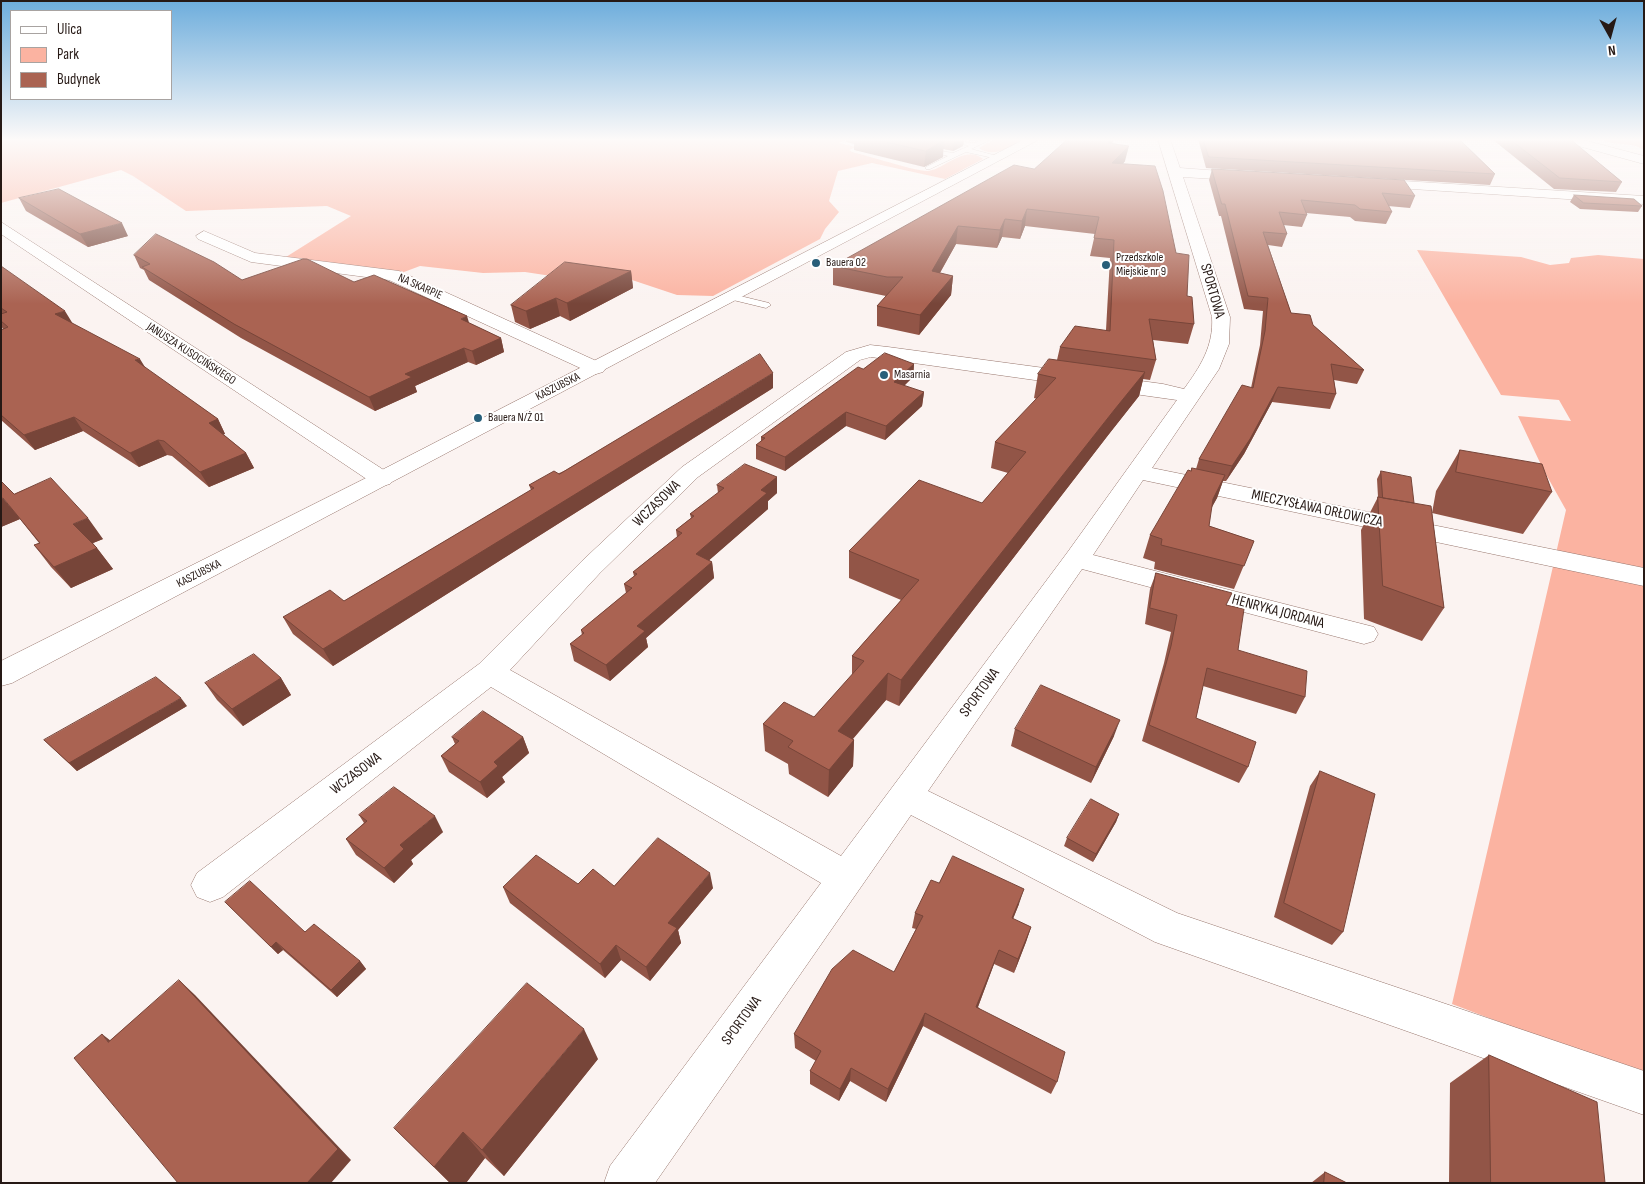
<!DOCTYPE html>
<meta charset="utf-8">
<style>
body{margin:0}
#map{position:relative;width:1645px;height:1184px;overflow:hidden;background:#fbf3f1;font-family:"Sofia Sans Condensed",sans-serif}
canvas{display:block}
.frame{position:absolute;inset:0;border:2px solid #261915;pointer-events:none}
.legend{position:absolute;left:10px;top:10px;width:162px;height:90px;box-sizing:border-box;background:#fff;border:1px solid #a8a3a1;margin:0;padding:6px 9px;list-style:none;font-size:15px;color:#261915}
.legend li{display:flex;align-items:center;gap:10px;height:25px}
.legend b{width:25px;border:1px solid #a8a3a1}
.north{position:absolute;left:1585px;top:10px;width:50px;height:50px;-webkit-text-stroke:4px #fff;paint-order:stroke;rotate:173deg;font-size:14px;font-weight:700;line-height:20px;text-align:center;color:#261915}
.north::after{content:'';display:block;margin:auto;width:18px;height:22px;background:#261915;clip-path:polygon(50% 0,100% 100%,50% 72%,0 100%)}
</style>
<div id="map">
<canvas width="1645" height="1184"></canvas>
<div class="frame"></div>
<ul class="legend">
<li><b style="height:6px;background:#fff"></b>Ulica</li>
<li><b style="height:14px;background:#fbb3a1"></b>Park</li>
<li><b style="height:14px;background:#aa6352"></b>Budynek</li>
</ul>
<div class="north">N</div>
</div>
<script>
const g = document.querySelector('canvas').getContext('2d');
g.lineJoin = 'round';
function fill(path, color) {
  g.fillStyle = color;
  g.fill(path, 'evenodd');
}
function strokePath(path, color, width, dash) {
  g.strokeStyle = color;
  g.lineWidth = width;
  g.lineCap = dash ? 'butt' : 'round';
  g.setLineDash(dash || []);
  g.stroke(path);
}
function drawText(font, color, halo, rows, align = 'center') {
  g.font = font + ' "Sofia Sans Condensed",sans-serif';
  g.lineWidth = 4;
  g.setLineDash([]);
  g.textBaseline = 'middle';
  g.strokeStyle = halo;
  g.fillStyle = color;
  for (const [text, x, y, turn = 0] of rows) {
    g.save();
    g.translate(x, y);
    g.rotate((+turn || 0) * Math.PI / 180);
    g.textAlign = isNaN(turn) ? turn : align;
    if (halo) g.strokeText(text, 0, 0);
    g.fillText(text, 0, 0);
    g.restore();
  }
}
const green = new Path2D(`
 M1 139H849L839 143 856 147 849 150 852 152C866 155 918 172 928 171 945 169 965 144 983 159L945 179 872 163 838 171 829 201 839 212 825 229 820 239 713 296 677 295 611 273 591 282 525 272 483 273 420 266 404 272 286 257 351 216 327 206 186 211 133 176 121 170 1 203Z
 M995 139H1025C1011 146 994 159 979 148Z
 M1601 139H1644V150C1631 141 1615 147 1601 139Z
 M1417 250 1521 257 1550 265 1569 263 1571 258 1598 255 1644 259V1077L1452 1004 1566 510 1543 469 1518 416 1571 421 1559 400 1501 395Z`);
const lane = new Path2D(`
 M941 139 974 143 985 139H992L971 149 1001 157 998 159 966 152 930 169H926V167L948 156 924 150V148L953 153 969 146Z
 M732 294 769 303 771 305 766 308 729 299 728 297Z`);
const street = new Path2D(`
 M1158 139H1170L1180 168 1248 173 1255 177 1248 181 1183 177 1230 317 1229 344 1219 369 1152 468 1644 568V586L1143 480 1093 555 1374 627 1378 634 1374 641 1364 644 1082 569 928 791 1177 913 1644 1071V1115L1155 942 911 815 655 1183H604L610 1166 821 883 491 687 223 897 210 902 197 897 191 885 197 873 479 664 582 561 682 467 846 352 870 345 888 347 1163 384 1184 389C1200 367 1214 346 1212 317ZM871 357 1177 400 1067 553 841 856 510 670 600 573 698 477 860 360Z
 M1562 139H1580L1644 156V164L1564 142Z
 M1371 179 1644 196V204L1366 186 1364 183Z
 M1 222 390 474 394 479 390 484 382 486 374 484 1 234Z
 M204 231 255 253 399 271 603 364 606 368 603 372 596 374 589 372 389 280 251 262 198 239 196 236Z`);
const secondary = new Path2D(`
 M1025 139H1040L12 683 1 686V661L374 474Z`);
const wall = new Path2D(`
 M846 139H982L974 141 964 140 963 146 953 151 943 149V157L924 167 854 150V144L846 142Z
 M1198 139H1459L1495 174 1490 185 1206 168Z
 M1492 139H1570L1622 182 1616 192 1554 189Z
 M1113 141 1112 144 1125 161 1123 164 1176 253 1194 324 1188 344 1153 340 1156 360 1150 380 1143 379 1139 396 1109 434 899 706 886 700 853 739 854 740 853 766 828 797 789 774 788 764 765 751 763 724 814 717 852 675V656L901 600 849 578V551L982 503 1008 473 991 468 995 442 1037 399 1034 398 1038 374 1057 360 1060 347 1106 330 1110 258 1090 256 1095 234 1025 226 1020 239 1002 237 997 248 956 244 940 273 953 276 951 295 919 335 877 326V306L886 296 833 285V266L1034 169Z
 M1212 169 1415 196 1410 208 1388 206 1392 212 1386 224 1355 221 1350 217 1306 213 1307 215 1302 227 1283 225 1287 234 1282 247 1268 245 1291 313 1313 325 1364 370 1357 384 1334 380 1336 394 1330 409 1272 402 1244 454 1226 481H1223L1217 498 1211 508 1209 526 1254 541 1234 589 1154 569 1155 562 1143 558 1150 535 1191 471 1196 469 1199 459 1251 388 1260 345 1263 311 1244 309 1221 216H1219L1209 180Z
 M1574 195 1642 206 1638 212 1580 209 1570 202Z
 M19 198 128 236 88 247 26 211Z
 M134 255 242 280 354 282 469 323 501 338 504 352 476 365 468 362 415 386 417 392 375 411 241 338 149 280 144 270 140 268Z
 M1 266 73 324 145 368 218 419 225 434H223L246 453 254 468 209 487 172 456 167 455 139 467 83 431 35 450 1 420V330L3 329 1 326Z
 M631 271 633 288 570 321 560 316 530 329 515 322 511 305Z
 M914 364 913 377 904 386 924 392 922 406 885 440 846 426 785 471 756 459V445L761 441V437L863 369Z
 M773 388 333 666 293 634 283 617 344 601 531 490 529 485Z
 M1460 450 1552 492 1523 534 1432 513 1444 608 1422 641 1364 619 1361 530 1378 497 1377 479 1381 471 1414 503 1432 513 1436 491Z
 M777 477V493L768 501V509L709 560 712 562 714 578 646 638 648 647 610 681 574 661 570 644 582 635 581 630 626 593 624 584 634 576 633 572 677 537 676 530 691 518 690 514 718 493 717 485Z
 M14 494 103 539 93 543 113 569 71 588 51 567 34 545 39 543 20 519 1 527Z
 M1156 573 1227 605 1238 650 1305 697 1296 714 1203 686 1196 718 1248 767 1239 783 1142 741 1164 663 1171 632 1145 624 1150 589Z
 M281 678 291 695 243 726 217 700 205 683Z
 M187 706 77 771 44 740Z
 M1015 729 1114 736 1091 783 1011 746Z
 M452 737H523L529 753 502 777 505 782 487 798 449 772 441 756 455 744Z
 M1320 771 1343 932 1332 945 1274 917 1310 786Z
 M1119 814 1116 822 1093 862 1064 846 1067 838Z
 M359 815 443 832 411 860 413 864 394 883 356 855 346 839 364 823Z
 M939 883 1019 904 1013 919 1031 927 1026 942 1014 973 994 964 978 1007 1057 1082 1051 1094 923 1026 886 1102 850 1081 839 1101 810 1084V1071L816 1061 795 1048 794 1034 894 972 916 929 912 928 915 913Z
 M578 884 614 886 713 888 678 930 681 943 650 981 621 960 605 978 510 903 503 887Z
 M225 902 305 932 360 961 366 969 337 997 283 950 278 954Z
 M1489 1055 1605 1183H1449L1450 1083Z
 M598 1059 504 1176 485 1158 466 1183H450L394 1128Z
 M1325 1172 1347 1183H1311Z`);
const shadedWall = new Path2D(`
 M954 139H964L963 146 953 151Z
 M974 139H982L974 141Z
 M1110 139H1114L1104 159 1108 143Z
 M944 140 943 157 924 167 926 151Z
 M1129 146 1125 161 1109 180 1112 163Z
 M1027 209 1025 226 1020 239 1022 221Z
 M1005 219 1002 237 997 248 1000 230Z
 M122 223 128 236 88 247 80 234Z
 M958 226 956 244 930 290 932 271Z
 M631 271 633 288 570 321 567 303Z
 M953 276 951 295 919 335 920 315Z
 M556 298 560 316 530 329 526 311Z
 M65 311 73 324 55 314Z
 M467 316 471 329 461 319Z
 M501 338 504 352 476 365 472 351Z
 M464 348 468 362 415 386 417 392 375 411 369 397 405 374Z
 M140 359 148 372 135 360Z
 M914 364 913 377 893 396 894 382Z
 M1145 372 1139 396 1109 434 899 706 901 680 1115 409Z
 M773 373V388L333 666 323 649Z
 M1278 387 1272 402 1244 454 1226 481 1232 466Z
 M924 392 922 406 885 440 886 426Z
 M846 412V426L785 471V457Z
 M74 417 83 431 35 450 24 435Z
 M218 419 225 434 217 437 209 423Z
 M158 440 167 455 139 467 130 453Z
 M246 453 254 468 209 487 200 472Z
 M1225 475 1217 498 1204 522 1213 499Z
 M777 477V493L768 501V509L698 570 696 554 761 490Z
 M3 498 20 519 1 527V499Z
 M88 518 103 539 88 545 73 524Z
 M97 548 113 569 71 588 54 567Z
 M712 562 714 578 646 638 648 647 610 681 606 665 637 626Z
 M888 673 886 700 837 757 838 731Z
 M281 678 291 695 243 726 232 709Z
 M181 698 187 706 77 771 69 763Z
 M1120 720 1114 736 1091 783 1096 767Z
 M523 737 529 753 502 777 505 782 487 798 480 782 494 762Z
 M854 740 853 766 828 797 829 770Z
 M1119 814 1116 822 1093 862 1096 854Z
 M435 816 443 832 411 860 413 864 394 883 384 868 400 845Z
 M710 873 713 888 678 930 681 943 650 981 646 967 668 923Z
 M1024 889 1019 904 1007 933 1012 918Z
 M1031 927 1026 942 1014 973 1018 959Z
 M276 942 283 950 278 954 271 947Z
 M616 945 621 960 605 978 600 964Z
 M999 950 994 964 973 1020 976 1007Z
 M360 961 366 969 337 997 331 990Z
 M179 980 195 995 351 1160 331 1183H307Z
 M925 1013 923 1026 886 1102 888 1089Z
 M584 1029 598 1059 504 1176 482 1150Z
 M102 1034 120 1048 108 1042Z
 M851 1068 850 1081 839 1101 840 1089Z
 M463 1132 485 1158 466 1183H450L434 1167Z`);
const building = new Path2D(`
 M874 139H937L944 140 926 151Z
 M1068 139H1110L1108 143 1129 146 1112 163 1155 166 1163 191 1176 253 1189 255 1187 296 1192 297 1194 324 1149 319 1156 360 1060 347 1075 326 1110 331 1114 240 1094 238 1099 217 1027 209 1022 221 1005 219 1000 230 958 226 932 271 953 276 920 315 877 306 903 277H887L833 266 1014 165 1034 169Z
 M1203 139H1459L1495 174 1209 157Z
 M1510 139H1570L1622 182 1560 178Z
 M1212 169 1404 180 1415 196 1382 193 1392 212 1360 209 1355 205 1301 200 1307 215 1279 212 1287 234 1263 232 1291 313 1310 315 1313 325 1364 370 1331 364 1336 394 1278 387 1250 439 1232 466 1199 459 1242 385 1253 388 1265 331 1268 298 1248 296 1225 204H1222Z
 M59 189 122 223 80 234 19 198Z
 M1574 195 1634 199 1642 206 1584 203Z
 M156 234 214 262 242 280 303 259H307L354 282 374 275 467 316 461 319 501 338 472 351 464 348 405 374 412 377 369 397 234 324 142 267 150 264 134 255Z
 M565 262 631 271 567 303 556 298 526 311 511 305Z
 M1 266 65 311 55 314 140 359 135 360 218 419 209 423 246 453 200 472 164 441 158 440 130 453 74 417 24 435 1 415V330L8 327 1 321V314L7 312 1 308Z
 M885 353 914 364 894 382 924 392 886 426 846 412 785 457 756 445 765 438 761 437 858 367 863 369Z
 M760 354 773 373 323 649 283 617 330 590 344 601 534 488 529 485 554 471 559 474Z
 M1049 359 1145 372 1115 409 901 680 888 673 838 731 854 740 829 770 788 747 793 741 763 724 784 702 814 717 864 661 852 656 919 580 849 551 919 480 982 503 1026 452 995 442 1056 378 1038 374Z
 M1460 450 1542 464 1552 492 1456 472Z
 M745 464 777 477 761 490 767 493 696 554 712 562 637 626 645 631 606 665 570 644 584 633 581 630 632 588 624 584 637 574 633 572 682 533 676 530 694 516 690 514 724 488 717 485Z
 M1192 468 1225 475 1213 499 1209 526 1254 541 1244 566 1161 545 1162 539 1150 535 1188 470 1191 471Z
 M1381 471 1411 477 1414 503 1383 498Z
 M51 478 88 518 73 524 97 548 54 567 34 545 40 543 3 498 1 499V481L14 494Z
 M1378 497 1431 506 1444 608 1383 586Z
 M1156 573 1232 593 1226 605 1244 609 1238 650 1307 671 1305 697 1207 668 1196 718 1256 742 1248 767 1149 725 1171 646 1177 615 1150 608Z
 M254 654 281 678 232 709 205 683Z
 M156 677 181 698 69 763 44 740Z
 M1041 685 1120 720 1096 767 1015 729Z
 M483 711 523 737 494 762 498 766 480 782 441 756 459 741 452 737Z
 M1320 771 1375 794 1343 932 1284 903Z
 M394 787 435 816 400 845 404 849 384 868 346 839 367 821 359 815Z
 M1091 799 1119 814 1096 854 1067 838Z
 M658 838 710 873 668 923 677 928 646 967 616 945 600 964 503 887 536 855 578 884 593 869 614 886Z
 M953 856 1024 889 1012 918 1031 927 1018 959 999 950 976 1007 1065 1052 1057 1082 925 1013 888 1089 851 1068 840 1089 810 1071 821 1051 794 1034 832 969 853 950 894 972 923 916 915 913 931 880 939 883Z
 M250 881 305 932 314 924 360 961 331 990 276 942 271 947 225 902Z
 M179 980 338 1149 307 1183H178L74 1058 102 1034 108 1042Z
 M527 983 584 1029 482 1150 463 1132 434 1167 394 1128Z
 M1489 1055 1597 1102 1605 1183H1491Z
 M1325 1172 1347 1183H1324Z`);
const markers = [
 [816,263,5,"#285f7a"],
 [1106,265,5,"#285f7a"],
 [884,375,5,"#285f7a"],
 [478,418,5,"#285f7a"]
];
const farPoinames = [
 ["Przedszkole",1116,258],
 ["Miejskie nr 9",1116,272],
 ["Bauera 02",826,263],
 ["Masarnia",894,375],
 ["Bauera N/Ż 01",488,418]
];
const farStreetnames = [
 ["NA SKARPIE",420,287,24],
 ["JANUSZA KUSOCIŃSKIEGO",191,354,33],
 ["KASZUBSKA",558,387,-27],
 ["KASZUBSKA",199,574,-27]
];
const streetNames = [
 ["SPORTOWA",1212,291,74],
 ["WCZASOWA",657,504,-44],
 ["MIECZYSŁAWA ORŁOWICZA",1317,509,12],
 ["HENRYKA JORDANA",1278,612,15],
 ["SPORTOWA",980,693,-54],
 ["WCZASOWA",356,774,-37],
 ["SPORTOWA",742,1021,-54]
];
fill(green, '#fbb3a1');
strokePath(lane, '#98776e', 1);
strokePath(street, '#98776e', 1);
strokePath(secondary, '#98776e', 1);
fill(lane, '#fff');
fill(street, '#fff');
fill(secondary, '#fff');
fill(wall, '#925547');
fill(shadedWall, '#774539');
fill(building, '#aa6352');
strokePath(building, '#774539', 1);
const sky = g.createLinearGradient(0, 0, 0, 304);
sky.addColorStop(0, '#6daddc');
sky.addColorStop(0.46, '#fdfaf9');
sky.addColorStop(1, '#fdfaf900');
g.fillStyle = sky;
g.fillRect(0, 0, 1645, 304);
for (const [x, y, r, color] of markers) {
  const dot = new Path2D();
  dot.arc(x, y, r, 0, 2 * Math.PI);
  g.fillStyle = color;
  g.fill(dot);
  strokePath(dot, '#fff', 2);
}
drawText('12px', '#261915', '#fff', farPoinames, 'left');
drawText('12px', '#261915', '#fff', farStreetnames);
drawText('15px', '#261915', '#fff', streetNames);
</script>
